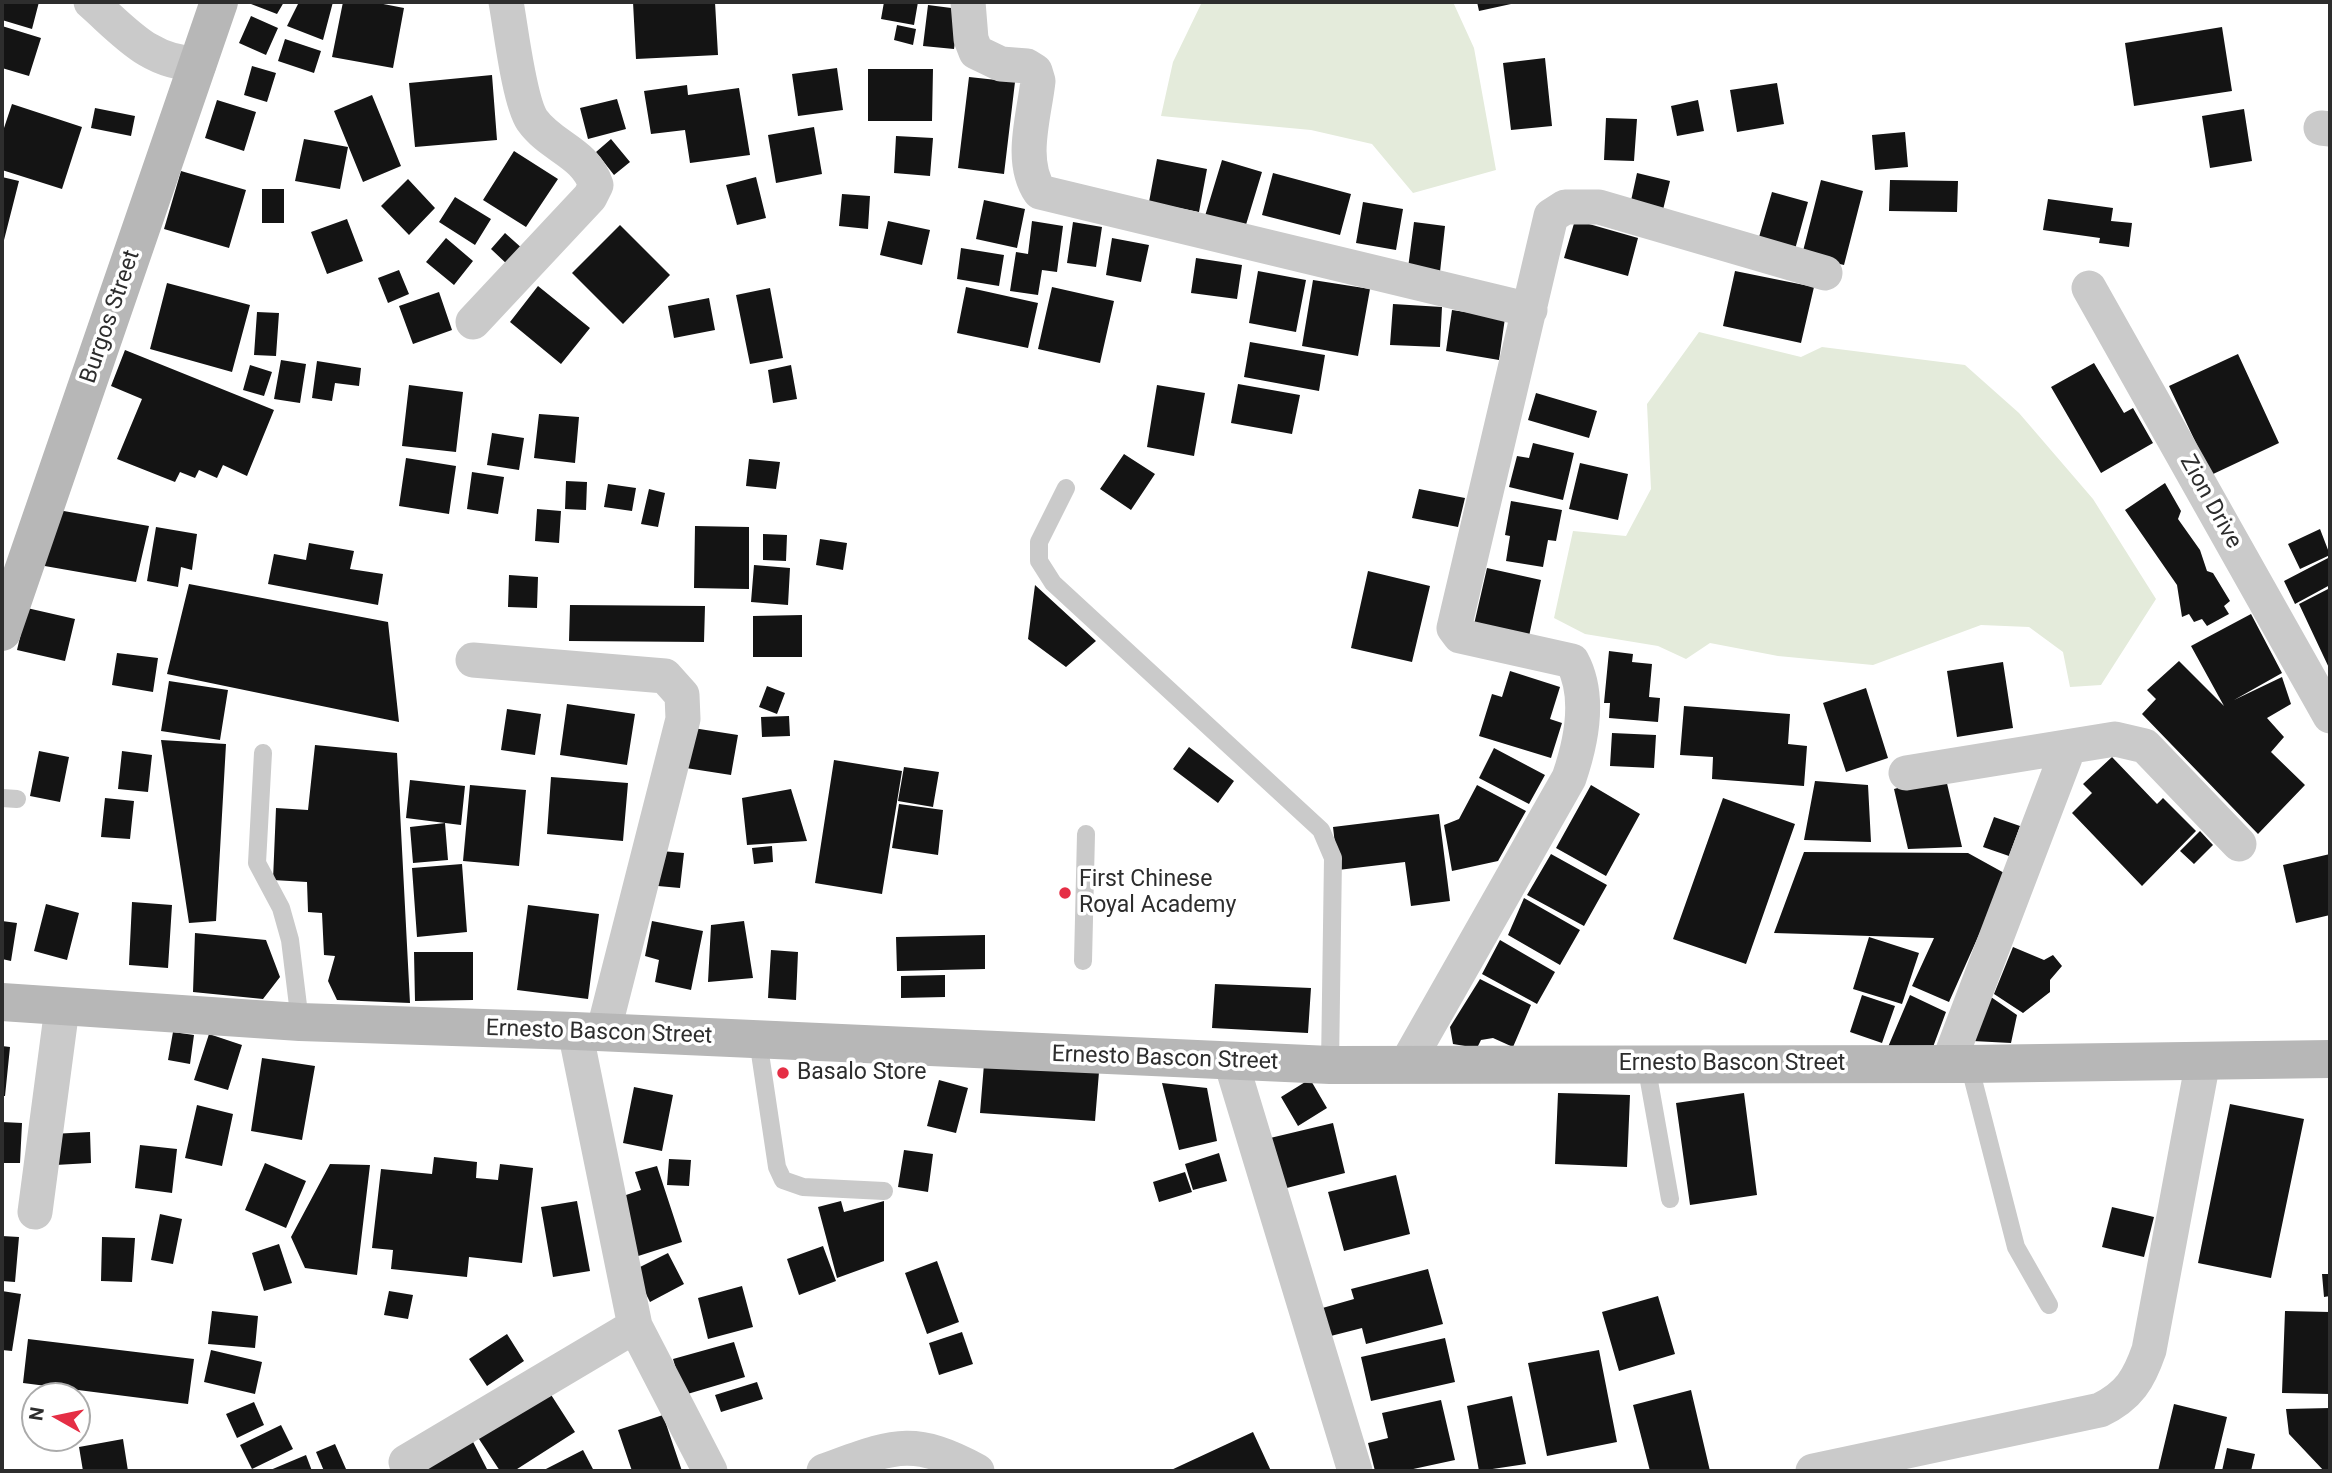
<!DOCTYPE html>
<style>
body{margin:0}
#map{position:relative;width:2332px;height:1473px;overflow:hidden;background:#fff;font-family:Roboto,sans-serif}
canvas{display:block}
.frame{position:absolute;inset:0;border:4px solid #2d2d2d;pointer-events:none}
.north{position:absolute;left:21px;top:1382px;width:70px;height:70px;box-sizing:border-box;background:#fff;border:2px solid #ababab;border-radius:50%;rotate:279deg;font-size:19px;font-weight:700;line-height:28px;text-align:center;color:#2d2d2d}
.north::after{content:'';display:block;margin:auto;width:24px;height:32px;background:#e52e45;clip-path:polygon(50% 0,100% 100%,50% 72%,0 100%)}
</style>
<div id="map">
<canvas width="2332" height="1473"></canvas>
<div class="frame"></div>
<div class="north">N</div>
</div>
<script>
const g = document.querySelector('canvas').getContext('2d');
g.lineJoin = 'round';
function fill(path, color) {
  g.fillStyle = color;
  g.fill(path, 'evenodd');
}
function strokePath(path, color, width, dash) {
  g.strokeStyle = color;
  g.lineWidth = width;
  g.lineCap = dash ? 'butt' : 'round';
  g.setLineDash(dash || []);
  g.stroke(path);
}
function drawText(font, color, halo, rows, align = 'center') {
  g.font = font + ' Roboto,sans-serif';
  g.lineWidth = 7;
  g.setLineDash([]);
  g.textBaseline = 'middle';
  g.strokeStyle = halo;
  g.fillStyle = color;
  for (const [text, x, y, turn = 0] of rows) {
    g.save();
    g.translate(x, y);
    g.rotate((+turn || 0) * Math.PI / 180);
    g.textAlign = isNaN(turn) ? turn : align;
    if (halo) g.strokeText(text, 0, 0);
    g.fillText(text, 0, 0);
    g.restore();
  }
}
const green = new Path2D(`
 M1202 2H1453L1474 48 1496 170 1413 193 1372 144 1311 130 1161 116 1173 62Z
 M1699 332 1801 357 1822 347 1965 365 2019 413 2093 499 2156 599 2101 685 2070 687 2063 652 2029 627 1981 625 1873 665 1778 656 1710 643 1686 659 1658 646 1585 634 1554 618 1573 531 1626 536 1651 489 1647 404Z`);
const building = new Path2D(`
 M2 2H39L32 29 2 20Z
 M251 2H284L277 14 251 4Z
 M294 2H333L323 40 287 26 298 4Z
 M343 2H373L404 8 393 68 332 57Z
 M633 2H715L718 55 636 59Z
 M884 2H918L914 25 881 19Z
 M1477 2H1510L1511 4 1479 11Z
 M928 5 959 9 954 49 923 46Z
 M251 16 278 28 266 55 239 43Z
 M897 25 916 29 913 45 894 40Z
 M2 26 41 38 29 76 2 68Z
 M2222 27 2232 91 2134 106 2125 43Z
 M285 39 321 51 314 73 278 61Z
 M1545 58 1552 126 1511 130 1503 63Z
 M252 66 276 73 267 102 244 95Z
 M837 68 843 110 798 116 792 74Z
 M868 69H933L932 121H868Z
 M492 75 497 140 415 147 409 83Z
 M969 77 1015 82 1004 174 958 168Z
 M1777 83 1784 124 1737 132 1730 90Z
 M687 85 688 95 739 88 750 155 690 163 685 130 651 134 644 91Z
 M372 95 401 166 363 182 334 111Z
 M617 99 626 129 588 139 580 108Z
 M217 100 256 112 244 151 205 138Z
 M1698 100 1704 131 1677 136 1671 106Z
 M12 104 82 127 62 189 2 170V134Z
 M95 108 135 116 131 136 91 128Z
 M2244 109 2252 161 2210 168 2202 116Z
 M1606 118 1637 119 1634 161 1604 160Z
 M814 127 822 174 776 183 768 135Z
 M1905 132 1908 167 1875 170 1872 135Z
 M896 136 933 138 930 176 894 173Z
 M304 139 348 147 340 189 295 181Z
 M611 139 630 162 614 175 596 152Z
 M514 151 558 179 526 227 483 200Z
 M1157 159 1207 169 1199 212 1149 202Z
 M1222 160 1262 172 1245 228 1205 216Z
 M181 171 246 190 229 248 164 229Z
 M1273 173 1351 194 1340 235 1262 215Z
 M1637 173 1670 181 1661 218 1629 210Z
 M2 177 19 181 3 244H2Z
 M756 177 766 218 737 225 726 185Z
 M408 179 435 208 409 235 381 206Z
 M1821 180 1863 191 1844 265 1802 255Z
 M1890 180 1958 181 1957 212 1889 211Z
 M262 189H284V223H262Z
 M1772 192 1808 202 1794 253 1757 244Z
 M842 194 870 196 868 229 839 226Z
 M455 197 491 219 475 245 439 222Z
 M2048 199 2113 208 2111 221 2132 223 2129 247 2099 243 2100 238 2043 230Z
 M984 200 1025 209 1017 248 976 239Z
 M1363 202 1403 209 1396 250 1356 243Z
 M347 219 363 261 327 274 311 232Z
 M1575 220 1638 238 1628 276 1564 258Z
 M888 221 930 230 922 265 880 255Z
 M1032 221 1063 226 1057 272 1042 270 1038 295 1010 291 1016 252 1028 254Z
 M1073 222 1102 227 1096 267 1067 263Z
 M1414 222 1445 226 1440 272 1408 268Z
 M620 225 670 275 623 324 572 273Z
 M505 233 524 250 509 266 491 249Z
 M446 238 473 261 454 285 426 262Z
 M1112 238 1149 245 1141 282 1106 275Z
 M961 248 1004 255 999 286 957 279Z
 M1196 258 1242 265 1237 299 1191 293Z
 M399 270 409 294 388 303 378 278Z
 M1258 271 1306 280 1296 332 1249 323Z
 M1735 271 1814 287 1801 343 1723 326Z
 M1313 280 1370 289 1358 356 1302 346Z
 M167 283 250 305 232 372 150 349Z
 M538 286 590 328 561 364 510 322Z
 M966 287 1038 303 1028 348 957 333Z
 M1052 287 1114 301 1100 363 1038 349Z
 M770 288 783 358 750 364 736 295Z
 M439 292 452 330 413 344 399 306Z
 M709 298 715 330 674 338 668 306Z
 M1393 304 1442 307 1440 347 1390 345Z
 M1452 310 1505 318 1499 360 1446 351Z
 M257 312 279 313 276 356 254 355Z
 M1250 342 1325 355 1319 391 1244 377Z
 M125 350 274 410 247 476 223 465 217 478 199 470 195 478 180 472 175 482 117 459 142 399 111 386Z
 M2238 354 2279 443 2211 475 2169 386Z
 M281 360 306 364 300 403 274 399Z
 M317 361 361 368 359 386 335 383 332 401 312 398Z
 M2094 363 2124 413 2133 408 2153 443 2101 473 2051 387Z
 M250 365 272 372 264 396 243 390Z
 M791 365 797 399 773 403 768 370Z
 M1238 384 1300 395 1292 434 1231 423Z
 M409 385 463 392 456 452 402 446Z
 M1157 385 1205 393 1194 456 1147 447Z
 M1536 393 1597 411 1589 438 1528 420Z
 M539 414 579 417 575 463 534 458Z
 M492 433 524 438 519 470 487 465Z
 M1533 443 1574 453 1563 500 1509 487 1517 456 1529 458Z
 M1124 454 1155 474 1131 510 1100 489Z
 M406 458 456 466 449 514 399 506Z
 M749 459 780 462 776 489 746 486Z
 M1580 463 1628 474 1618 520 1569 509Z
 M472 472 504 477 498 514 467 509Z
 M566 481 587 482 586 510 565 509Z
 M2165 483 2181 511 2178 519 2200 550 2207 571 2213 573 2230 601 2224 606 2229 614 2207 626 2202 619 2194 622 2189 614 2182 617 2177 585 2125 510Z
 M608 484 636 488 632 511 604 507Z
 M649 489 665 493 658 527 641 524Z
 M1419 489 1465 498 1458 527 1412 518Z
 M1511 501 1562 510 1556 541 1548 540 1543 567 1506 561 1510 536 1505 535Z
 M537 509 561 511 559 543 535 541Z
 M58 510 149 526 136 582 39 565Z
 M695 526 749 527V589L694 588Z
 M156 527 197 534 192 570 181 567 178 587 147 581Z
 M2320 529 2330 555 2300 569 2288 544Z
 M763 534 787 535 786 561 763 560Z
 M820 539 847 543 843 570 816 565Z
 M309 543 354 551 350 569 383 574 378 605 268 584 274 554 306 560Z
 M2330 557V585L2295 604 2284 581Z
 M754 565 790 568 788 605 751 602Z
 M1487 568 1541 580 1528 641 1473 629Z
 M1368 571 1430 586 1412 662 1351 648Z
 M509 575 538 577 537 608 508 607Z
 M189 584 388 622 399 722 167 674Z
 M1035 585 1096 641 1066 667 1028 639Z
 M2330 588V670L2299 604Z
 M570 605 705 606 704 642 569 641Z
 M27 608 75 619 65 661 17 650Z
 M2251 614 2282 673 2234 700 2282 677 2291 704 2267 718 2284 737 2271 752 2305 785 2258 834 2142 714 2156 699 2147 690 2179 661 2224 706 2191 646Z
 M802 615V657H753V616Z
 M1609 651 1633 654 1632 662 1652 664 1649 697 1660 698 1658 722 1609 718 1610 703H1604Z
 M117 653 158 658 153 692 112 685Z
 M2003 662 2013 728 1957 737 1947 671Z
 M1510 671 1560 687 1550 719 1562 723 1551 758 1479 736 1492 694 1502 697Z
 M169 681 228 690 220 740 161 731Z
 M767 686 785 693 777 714 759 707Z
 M1866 688 1888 758 1846 772 1823 703Z
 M567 704 635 714 627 765 560 755Z
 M1684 706 1790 714 1788 744 1807 746 1804 786 1712 779 1713 757 1680 755Z
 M507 709 541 714 535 755 501 750Z
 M789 716 790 736 762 737 761 717Z
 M693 728 738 735 731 775 686 768Z
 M1612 733 1656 735 1654 768 1610 766Z
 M161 740 226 744 216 921 189 923Z
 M315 745 397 753 410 1003 337 1000 328 981 335 956 324 955 322 913 308 912 307 882 273 880 276 808 308 810Z
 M1189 747 1234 781 1218 803 1173 769Z
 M1494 748 1545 775 1529 804 1479 778Z
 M39 751 69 757 60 802 30 796Z
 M122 751 152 755 148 792 118 789Z
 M2112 757 2157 804 2163 798 2196 831 2142 886 2072 813 2092 793 2083 784Z
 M834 760 902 771 882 894 815 883Z
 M904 767 939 772 933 807 898 801Z
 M1945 775 1962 847 1908 849 1894 789Z
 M551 777 628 783 623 841 547 834Z
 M410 780 465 786 461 825 406 818Z
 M1815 781 1868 785 1871 842 1804 840Z
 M470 785 526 790 519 866 463 861Z
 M1477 785 1526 811 1498 861 1452 871 1444 825 1459 819Z
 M1591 785 1640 814 1606 876 1556 848Z
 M791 789 807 841 747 845 742 798Z
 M105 798 134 801 130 839 101 837Z
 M1723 798 1795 824 1746 964 1673 939Z
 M899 804 943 810 938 855 892 848Z
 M1439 814 1450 901 1411 906 1405 862 1338 870 1333 827Z
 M1994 817 2020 826 2009 856 1983 847Z
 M445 823 448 860 413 863 410 827Z
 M2200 831 2213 845 2194 864 2180 851Z
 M772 846 773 862 754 864 752 848Z
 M661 851 684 853 680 888 658 886Z
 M1804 852 1968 853 2006 874 1949 1002 1912 986 1934 938 1774 933Z
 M1551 854 1607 885 1584 926 1527 895Z
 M2330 854V915L2296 923 2283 865Z
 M462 864 467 932 417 937 412 868Z
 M1524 898 1580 930 1560 965 1508 935Z
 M132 902 172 905 168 968 129 965Z
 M46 904 79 913 67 960 34 951Z
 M528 905 599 914 588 999 517 990Z
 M2 921 17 923 11 961 2 959Z
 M652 921 703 931 691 990 655 982 659 960 645 956Z
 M744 921 753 978 708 982 711 925Z
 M195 933 266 940 280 977 263 999 193 992Z
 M985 935V969L897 971 896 937Z
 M1869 937 1919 953 1902 1004 1853 989Z
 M1500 940 1555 972 1537 1004 1482 974Z
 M2013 947 2044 960 2053 955 2062 966 2050 980V992L2023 1013 1994 994Z
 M771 950 798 952 796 1000 768 998Z
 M414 952H473V1000L415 1001Z
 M945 975V997L901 998V976Z
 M1480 979 1531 1005 1513 1047 1493 1038 1481 1040 1477 1048 1453 1044 1450 1027Z
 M1215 984 1311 988 1308 1033 1212 1028Z
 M1862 995 1895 1006 1882 1043 1850 1032Z
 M1910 995 1946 1012 1933 1047H1888Z
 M1991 997 2017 1015 2011 1043 1973 1041Z
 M173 1032 194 1035 190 1064 168 1060Z
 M209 1034 242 1045 228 1090 194 1080Z
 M2 1046 10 1047 5 1096H2Z
 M262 1058 315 1066 302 1140 251 1131Z
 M984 1064 1099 1072 1095 1121 980 1113Z
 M1310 1079 1327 1108 1298 1126 1281 1097Z
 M939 1080 968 1088 956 1133 927 1126Z
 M1162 1083 1207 1088 1217 1141 1179 1150Z
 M634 1087 673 1095 662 1151 623 1143Z
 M1558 1093 1630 1095 1627 1167 1555 1164Z
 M1744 1093 1757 1195 1690 1205 1676 1103Z
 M2230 1104 2304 1119 2271 1278 2198 1263Z
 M197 1105 233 1114 222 1166 185 1158Z
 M2 1122 22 1123 20 1163H2Z
 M1333 1123 1345 1173 1279 1190 1266 1139Z
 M90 1132 91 1163 55 1165 52 1134Z
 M140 1145 177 1149 172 1193 135 1188Z
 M904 1150 933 1154 928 1192 898 1187Z
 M1219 1153 1227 1181 1193 1190 1185 1164Z
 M434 1157 477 1162 476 1178 498 1180 500 1164 533 1168 522 1263 469 1257 467 1277 391 1269 393 1250 372 1248 381 1169 432 1174Z
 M669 1159 691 1160 689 1186 667 1185Z
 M265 1163 306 1181 286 1228 245 1210Z
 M330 1164 370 1165 357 1275 305 1268 291 1237Z
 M657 1166 682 1242 632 1258 614 1199 641 1190 635 1172Z
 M1185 1172 1192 1192 1159 1202 1153 1182Z
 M1396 1175 1410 1234 1344 1251 1328 1192Z
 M577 1201 590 1271 553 1277 541 1207Z
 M841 1201 844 1212 884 1201V1261L837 1278 818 1207Z
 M2112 1207 2154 1217 2144 1257 2102 1247Z
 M160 1214 182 1219 173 1264 151 1260Z
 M2 1236 19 1237 15 1282 2 1281Z
 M102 1237 135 1238 132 1282 101 1281Z
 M279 1244 292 1283 264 1291 252 1253Z
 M823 1246 836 1281 799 1295 787 1259Z
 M668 1253 684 1284 650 1302 634 1270Z
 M937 1261 959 1322 927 1334 905 1273Z
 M1428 1269 1443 1324 1366 1344 1362 1328 1319 1339 1312 1311 1354 1299 1351 1289Z
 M2322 1274H2330V1296L2324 1297Z
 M742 1286 753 1327 708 1339 698 1298Z
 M2 1291 21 1294 12 1351 2 1350Z
 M389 1291 413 1295 408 1319 384 1315Z
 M1658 1296 1675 1354 1619 1371 1602 1312Z
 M212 1311 258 1316 255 1348 208 1344Z
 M2285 1311 2330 1312V1394L2282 1393Z
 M962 1332 973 1364 939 1375 929 1343Z
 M507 1334 524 1361 487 1386 469 1359Z
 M1445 1338 1455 1382 1371 1401 1361 1357Z
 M28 1339 194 1359 188 1404 23 1383Z
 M734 1342 745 1377 684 1395 673 1359Z
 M211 1350 262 1362 255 1394 204 1382Z
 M1599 1350 1617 1442 1547 1456 1528 1363Z
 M757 1382 763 1399 721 1412 715 1395Z
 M548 1390 575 1432 514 1471H500L477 1436Z
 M1691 1390 1710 1471H1650L1633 1405Z
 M1512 1396 1526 1464 1479 1471 1467 1406Z
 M1441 1400 1455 1460 1404 1471H1375L1368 1443 1388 1438 1382 1413Z
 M254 1402 264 1425 237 1438 226 1414Z
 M2174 1404 2227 1417 2214 1471H2158Z
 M2330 1408V1471H2324L2289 1434 2286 1409Z
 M663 1415 682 1471H632L618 1430Z
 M281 1425 293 1449 252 1469 240 1445Z
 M1253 1432 1271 1471H1169Z
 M470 1436 488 1471H424Z
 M123 1439 128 1471H83L79 1447Z
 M335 1444 346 1469 324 1471 316 1452Z
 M2227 1448 2255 1454 2251 1471H2222Z
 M583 1450 594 1471H542Z
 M306 1455 312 1471H268Z`);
const lane = new Path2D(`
 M1066 488 1039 542V561L1053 583 1321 830 1333 858 1330 1065
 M263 753 257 863 281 908 290 940 300 1022
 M2 798 17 799
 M1083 961 1086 834
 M758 1040 777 1167 783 1180 803 1187 884 1191
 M1646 1064 1670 1199
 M1969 1064 2016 1247 2049 1305`);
const street = new Path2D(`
 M91 2C125 32 150 64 199 64
 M968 2 971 39 976 52 1001 64 1027 66 1035 71 1038 81C1034 117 1019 161 1040 192L1530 310
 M2321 128 2330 129
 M2089 288 2330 716
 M473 322 590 197 596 185C585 152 551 147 532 120 519 100 511 29 506 2
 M473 660 665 676 682 695 683 719 603 1033
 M1906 773 2115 739 2145 746 2239 844
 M575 1031 635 1326 710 1471
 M1231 1062 1355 1471
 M1948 1064 2069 747
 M1406 1065 1569 778C1581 743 1591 696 1572 661L1460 636 1454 628 1551 216 1565 207H1599L1825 273
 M35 1212 62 1008
 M406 1462 635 1326
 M824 1471C892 1447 911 1435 977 1471
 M1813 1471 2100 1410C2129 1396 2139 1379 2149 1350L2203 1061`);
const secondary = new Path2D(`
 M2 632 219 2
 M2 1002 300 1022 575 1031 1330 1065 1969 1064 2330 1059`);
const markers = [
 [1065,893,7,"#e52e45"],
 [783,1073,7,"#e52e45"]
];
const streetNames = [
 ["Burgos Street",111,317,-71],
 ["Zion Drive",2210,502,61],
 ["Ernesto Bascon Street",599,1033,2],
 ["Ernesto Bascon Street",1165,1059,2],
 ["Ernesto Bascon Street",1732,1064]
];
const poiNames = [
 ["First Chinese",1079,880],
 ["Royal Academy",1079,906],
 ["Basalo Store",797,1073]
];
fill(green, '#e4ebdb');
fill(building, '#141414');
strokePath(lane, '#cacaca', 18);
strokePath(street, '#cacaca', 35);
strokePath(secondary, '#b7b7b7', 38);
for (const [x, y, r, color] of markers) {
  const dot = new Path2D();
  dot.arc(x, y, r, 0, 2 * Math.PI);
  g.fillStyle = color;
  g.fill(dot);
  strokePath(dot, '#fff', 2.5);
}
drawText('23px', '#2d2d2d', '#fff', streetNames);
drawText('23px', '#2d2d2d', '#fff', poiNames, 'left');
</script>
